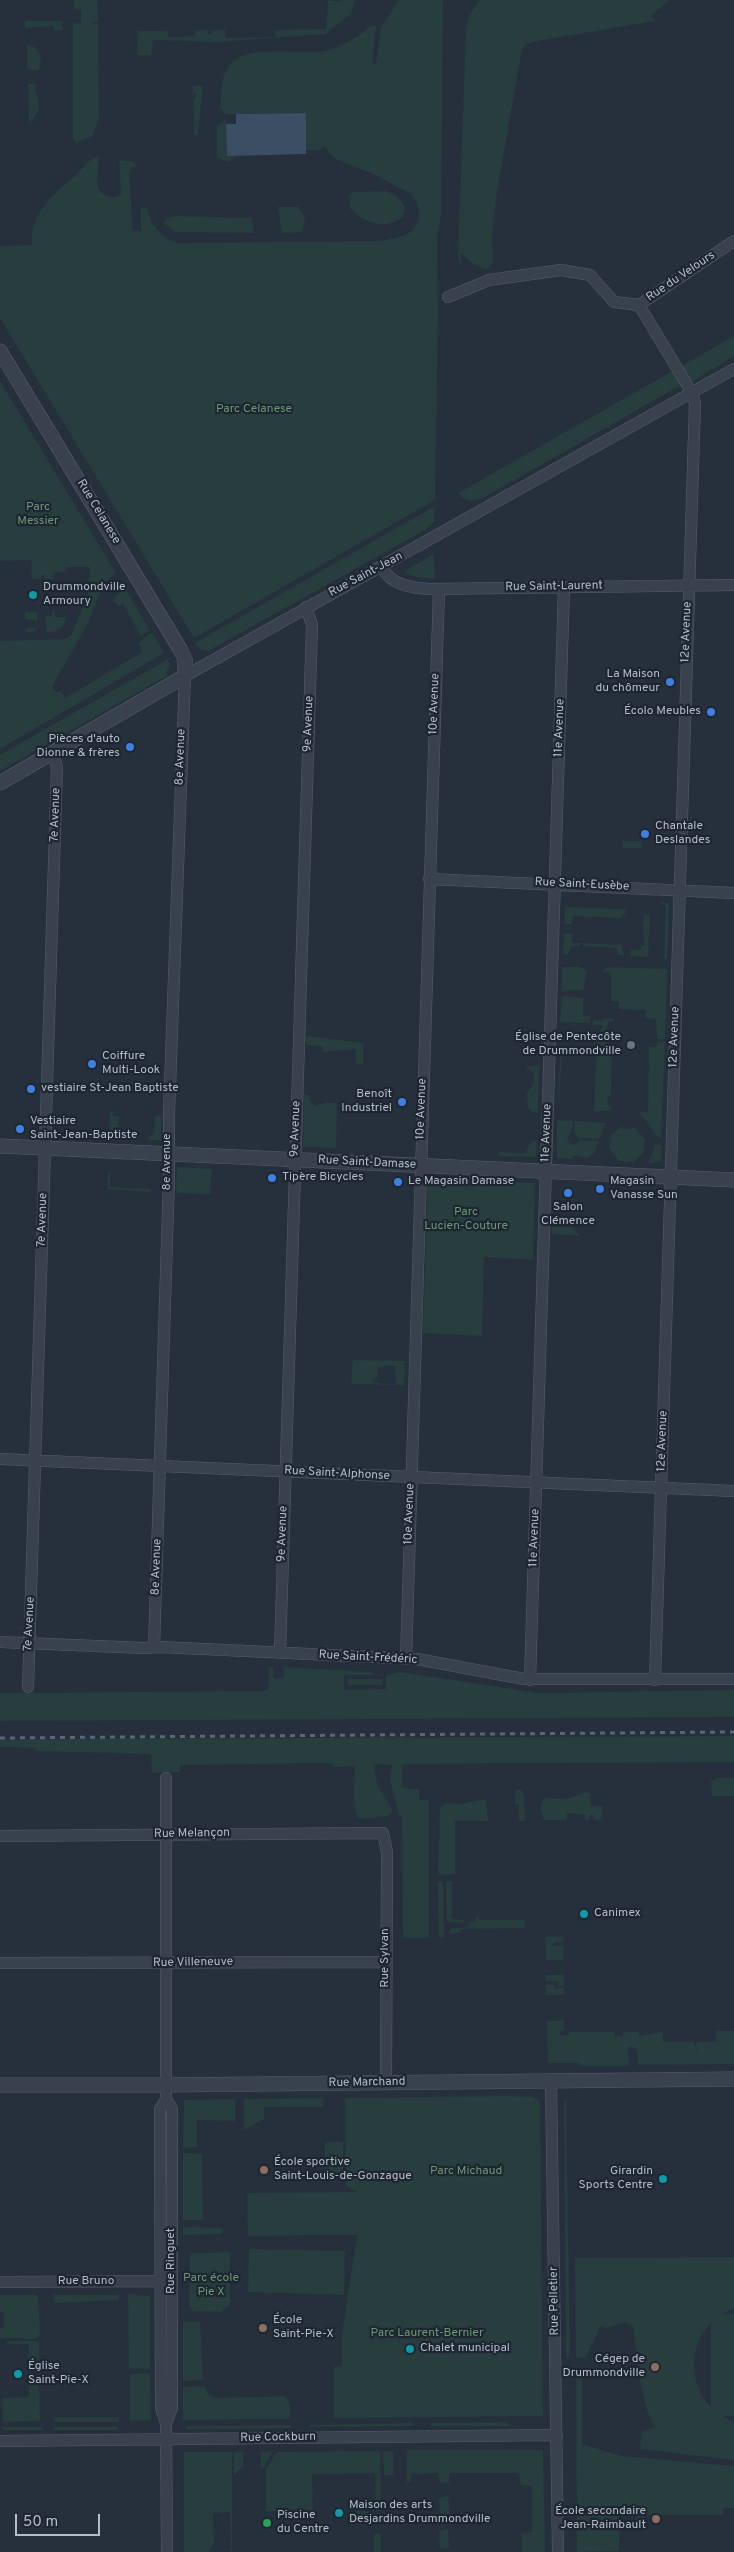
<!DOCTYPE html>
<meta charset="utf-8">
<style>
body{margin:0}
#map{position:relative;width:734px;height:2552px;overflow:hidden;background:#25303c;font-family:Overpass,sans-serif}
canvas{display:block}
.scale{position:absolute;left:15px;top:2514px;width:85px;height:22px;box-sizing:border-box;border:2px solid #b4bcc7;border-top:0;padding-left:6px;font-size:15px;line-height:18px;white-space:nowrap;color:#b4bcc7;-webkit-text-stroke:4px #1d2631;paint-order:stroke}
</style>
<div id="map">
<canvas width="734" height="2552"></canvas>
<div class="scale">50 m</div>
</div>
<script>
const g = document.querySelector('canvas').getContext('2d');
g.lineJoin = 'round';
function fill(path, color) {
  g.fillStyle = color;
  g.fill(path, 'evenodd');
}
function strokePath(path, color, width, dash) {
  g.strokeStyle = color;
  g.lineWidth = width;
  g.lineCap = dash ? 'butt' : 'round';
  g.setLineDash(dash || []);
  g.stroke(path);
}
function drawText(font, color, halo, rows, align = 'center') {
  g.font = font + ' Overpass,sans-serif';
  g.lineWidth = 4.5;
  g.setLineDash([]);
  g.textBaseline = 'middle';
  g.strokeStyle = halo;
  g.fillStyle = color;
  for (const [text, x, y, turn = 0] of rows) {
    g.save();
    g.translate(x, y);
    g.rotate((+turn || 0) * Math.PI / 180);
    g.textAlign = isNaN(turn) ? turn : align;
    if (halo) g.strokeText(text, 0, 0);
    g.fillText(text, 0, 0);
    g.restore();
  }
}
const green = new Path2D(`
 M74 0H97L98 22 89 23 98 24 99 119 92 136 76 143 73 138V23L81 24V10L74 9Z
 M328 0 340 2 341 0H355L351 14 325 34 218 42 153 40 151 55H138L137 31H167L169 37 195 36 196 30H208V35H212V30H225L226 38 275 37V30L326 29Z
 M399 0H443L441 215 437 238 438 312 435 500 194 638 0 318V246L32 245C29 213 54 194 76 175 85 166 86 160 99 156L97 185C101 196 111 200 121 195L119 160 133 162 138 167H132L129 173 133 230 141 231V207L147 208C151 225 160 237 176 243L381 241C389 239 397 238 405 235 423 228 422 207 411 194L371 173 336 159 324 146 320 150H306L305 113 226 114 220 108C222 94 220 80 228 67 244 42 298 56 324 51 342 48 356 37 371 26H376L372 63 376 64 381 27Z
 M480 0H669L651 16 655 21 537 41 526 44 522 49 497 192 492 235 493 262 487 270 475 265 460 252 463 271 458 255 466 30 469 15Z
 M25 21H62L63 30 55 31 53 26 25 28Z
 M27 44 34 47 41 56 39 71 27 69Z
 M28 84H35C38 106 44 108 29 123Z
 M193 86H203L198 135H194L193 99 196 98V94L193 93Z
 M226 119 227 156H234L231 161 227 162 217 157V126Z
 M386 191 397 196 405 207 403 217C385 231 364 223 350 208L349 195 354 192Z
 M278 207H298L305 218 302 232 282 233Z
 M177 216 252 218 254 233 175 232 164 223 167 218Z
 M734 336V356L687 385 674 389 485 497C474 501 466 503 458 493Z
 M0 381 116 573 104 583 89 621 52 687 56 692 61 691 65 698 142 652 139 642 152 632 164 653 0 749V641L66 639 71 636 88 595 90 567H66V572L53 573V579H45V575H41V579H32L31 560 0 561Z
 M435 506 434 522 425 530 208 651 199 649 195 643Z
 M434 554 435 579 417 577 405 573 407 569Z
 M125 588 150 631 141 636 123 604 119 606 114 602 115 596Z
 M52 611H55V617H66C64 628 58 632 47 632L45 616H52Z
 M25 612H38L36 631 26 633V628H36V620L25 619Z
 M168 659 170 666 166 673 168 675 0 771V755Z
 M623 841H642V848H623Z
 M658 902 669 903 667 959H664L666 906Z
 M565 907 625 909V914H622V918L573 916 572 924H565Z
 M643 914 650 915 648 957 630 956 631 950H641V946H644Z
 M564 933H572V943H580V946H571L568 955 563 954Z
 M583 943 621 945 624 955H619L616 948 583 946Z
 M562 967H581L587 972 583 990 562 991Z
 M608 967 667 969 665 1039H657L656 1019 645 1018 646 1010 619 1009V1001H611V973L601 972Z
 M562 996 583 998V1016H590V1023L560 1022Z
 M603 1018 614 1019V1021H608L607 1036 598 1037 603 1025H593V1020L603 1021Z
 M306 1036 363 1043V1065L356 1064 355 1049 323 1052 322 1046 306 1045Z
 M597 1040H607V1044H612L611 1096H608L607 1105 611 1106V1111H594Z
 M657 1041 665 1042 661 1139C652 1134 651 1122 641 1116L640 1112H648L649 1047H657Z
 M560 1053H562L559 1105H558Z
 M528 1066H539L538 1113 532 1112 528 1108 527 1093 534 1083V1074L526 1067Z
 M304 1095H309L310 1101 315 1106 324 1103H337L336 1148 303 1147Z
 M110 1112H113V1116L119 1117 118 1139 109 1138Z
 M155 1116H162L161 1140H149V1136L154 1134Z
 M557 1120 573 1121 572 1132 567 1137 570 1144 575 1145 579 1140 599 1141 594 1153 587 1158 573 1155V1159L557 1158Z
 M575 1121 606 1123 599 1139 579 1138 574 1133Z
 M622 1126 624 1129 635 1128 645 1139 644 1152 634 1162 619 1161 609 1148 611 1135Z
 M532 1141H537L536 1157 498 1156 499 1152 525 1153Z
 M656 1144 662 1145 661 1162 648 1163Z
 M177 1167 212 1169 210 1194 176 1193Z
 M108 1172 110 1173V1187L151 1189V1192L107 1189Z
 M428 1179 535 1183 533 1260 484 1257 482 1336 423 1333Z
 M552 1227H572L581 1236 552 1234Z
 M353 1360 405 1361 404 1385 351 1384ZM385 1365 395 1366 396 1384 373 1383V1378H377L378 1367H384Z
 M269 1667H273V1677L278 1679 284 1677 283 1667 372 1672 373 1675H344V1690L386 1689V1675L400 1672 539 1693 734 1690V1717L0 1721V1693L268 1691Z
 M348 1679H382V1685H348Z
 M734 1736V1762L402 1764V1788L419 1789V1800H429V1938H403L402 1816 399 1815 390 1779 392 1765 374 1764 377 1784 393 1811 387 1816 359 1819C351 1810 355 1779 355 1766L333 1767V1763L180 1765V1772L152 1773 151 1754 36 1751V1748L0 1747V1740L85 1739Z
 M716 1778H734V1796H712L711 1781Z
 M516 1789 521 1790 524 1795 525 1821H519V1804H515Z
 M585 1792 590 1793 591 1806H602V1820H594V1815H590L589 1820H585V1815L567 1813V1820H544L540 1808 544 1798 568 1799Z
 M486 1799 488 1821H455V1874L438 1875 440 1808 446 1803 459 1804Z
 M452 1881V1919L465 1920 462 1923 447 1922 446 1882Z
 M438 1882H443L444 1937H439Z
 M475 1917H479V1920H525L524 1928 462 1929 459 1933 448 1934 451 1928 469 1927V1922H475Z
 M563 1936V1942H555L550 1946 563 1945 564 1960H546V1937Z
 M546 1975H564V1986H558V1981H546Z
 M546 1985H554V1989L564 1988V1995H546Z
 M564 2020V2031L559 2030 560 2035H569V2032H614L615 2036H623V2032H639V2036L663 2032V2042H694L697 2053 696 2042H716V2031H734V2064L638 2065 637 2050 633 2047H628L629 2066H579V2063H548L547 2021Z
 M508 2096 533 2097 540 2102 543 2416 334 2418V2367L342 2366V2335L357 2235 248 2236 247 2193 358 2192 346 2186 345 2098Z
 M323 2098V2107H264V2119L244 2130V2099Z
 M235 2099V2121L197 2120V2147L183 2148 184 2100Z
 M564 2101H566L570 2355 566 2359Z
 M325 2142H343V2176H325Z
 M183 2153 202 2154 203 2220H183Z
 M183 2227 222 2228V2234L183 2235Z
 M249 2249 345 2251 344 2295 248 2292Z
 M230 2252V2305L221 2312 192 2311 189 2306 190 2253Z
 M734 2257V2308L722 2314H734V2416H722L734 2423V2460L640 2449 642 2431 655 2427C639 2401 638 2356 633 2326L625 2322 607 2328 600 2326C597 2338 590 2346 586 2357L576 2358 575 2258ZM711 2323V2407C689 2385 688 2345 711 2323Z
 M128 2294 150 2296V2369L129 2368Z
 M0 2295H38L40 2336 34 2339 0 2338V2328L4 2327V2312H0Z
 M53 2295H119V2300L60 2303 54 2302Z
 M183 2322H200L203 2380 183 2381Z
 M8 2341H39V2364L28 2362 29 2344H6Z
 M150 2373 151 2420 130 2421V2374Z
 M576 2376 582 2379V2444L621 2456 734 2466V2508H723V2515H644V2519H636V2515H619V2551L577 2552Z
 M39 2378 40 2421 3 2422 2 2398 29 2397V2379Z
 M205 2386 207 2393 216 2398 285 2396 290 2404V2419L183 2420V2387Z
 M53 2417H119V2422H55Z
 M508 2422V2426H431V2423Z
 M413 2423 412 2426 310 2427V2425Z
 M291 2425V2428L186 2429 185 2426Z
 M3 2427H42L43 2430H3Z
 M54 2427H119V2430H53Z
 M407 2450H543L545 2552H522V2534L532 2532V2485H521L519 2473H449V2482L440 2483 438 2473 411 2474 410 2482H407Z
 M273 2451 263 2468 261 2469V2452Z
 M380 2451 381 2511H372L376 2510 375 2473 312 2474 313 2511H266V2469L277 2452Z
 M383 2451H393V2475L384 2476Z
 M184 2452H232V2552L229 2549 231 2548 230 2512 213 2513 214 2543 208 2552H184Z
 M234 2452H243V2467L234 2475Z
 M448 2496 450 2515 440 2516 439 2498Z
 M356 2510 381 2514V2522H357Z
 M284 2515H265L314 2514 315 2518 284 2519Z
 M448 2529 449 2548 440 2549 439 2531Z
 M374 2533 381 2534V2552H374Z`);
const water = new Path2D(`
 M306 113V154L227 156 226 124H236V114Z`);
const minor = new Path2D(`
 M448 297 489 280 561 270 590 275 614 302 639 305
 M382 567C390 585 412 588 430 589L734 585
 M429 879 734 893
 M0 1459 734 1491
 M0 1642 144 1648 160 1647 417 1659 524 1679H734
 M154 1647 169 1178V1113L185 676 734 369
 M280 1653 312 625 306 607
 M406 1659 439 589
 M530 1680 564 587
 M655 1680 695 403 692 393 639 305 734 241
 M28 1687 57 767 53 753
 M166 1778V2099L160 2109 161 2408 166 2423 167 2552
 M0 1836 383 1833 387 1852 386 2083
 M0 1963 386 1962
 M551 2081 558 2552
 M166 2099 172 2109V2408L166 2423
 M0 2282 168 2281
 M0 2441 557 2435`);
const tertiary = new Path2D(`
 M0 351 180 649 185 659V676L0 783
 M0 1146 734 1180
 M0 2085H166L734 2079`);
const rail = new Path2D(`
 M0 1738 734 1732`);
const markers = [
 [33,595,5,"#0f9aa8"],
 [670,682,5,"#3f7fe0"],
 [711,712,5,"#3f7fe0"],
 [130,747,5,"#3f7fe0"],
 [645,834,5,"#3f7fe0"],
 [631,1045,5,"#6b7280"],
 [92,1064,5,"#3f7fe0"],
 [31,1089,5,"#3f7fe0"],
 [402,1102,5,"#3f7fe0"],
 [20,1129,5,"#3f7fe0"],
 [272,1178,5,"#3f7fe0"],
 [398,1182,5,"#3f7fe0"],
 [600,1189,5,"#3f7fe0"],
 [568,1193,5,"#3f7fe0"],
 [584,1914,5,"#0f9aa8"],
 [264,2170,5,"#8d6e63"],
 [663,2179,5,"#0f9aa8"],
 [263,2328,5,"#8d6e63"],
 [410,2349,5,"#0f9aa8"],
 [655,2367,5,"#8d6e63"],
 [18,2374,5,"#0f9aa8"],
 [339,2513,5,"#0f9aa8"],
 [656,2519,5,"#8d6e63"],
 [267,2523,5,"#2e9e5b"]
];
const streetNames = [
 ["Rue du Velours",681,277,-34],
 ["Rue Celanese",98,512,59],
 ["Rue Saint-Jean",366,575,-28],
 ["Rue Saint-Laurent",554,587,-1],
 ["12e Avenue",687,632,-88],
 ["10e Avenue",435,704,-88],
 ["9e Avenue",309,724,-88],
 ["11e Avenue",560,728,-88],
 ["8e Avenue",181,757,-88],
 ["7e Avenue",56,815,-88],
 ["Rue Saint-Eusèbe",582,885,3],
 ["12e Avenue",675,1037,-88],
 ["10e Avenue",422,1109,-88],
 ["9e Avenue",296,1129,-88],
 ["11e Avenue",547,1133,-88],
 ["8e Avenue",168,1162,-90],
 ["Rue Saint-Damase",367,1163,3],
 ["7e Avenue",43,1220,-88],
 ["12e Avenue",663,1441,-88],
 ["Rue Saint-Alphonse",337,1474,3],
 ["10e Avenue",410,1514,-88],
 ["9e Avenue",283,1534,-88],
 ["11e Avenue",535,1538,-88],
 ["8e Avenue",157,1567,-88],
 ["7e Avenue",30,1624,-87],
 ["Rue Saint-Frédéric",368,1658,3],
 ["Rue Melançon",192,1834,-1],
 ["Rue Sylvan",386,1958,-90],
 ["Rue Villeneuve",193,1963,-1],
 ["Rue Marchand",367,2083,-1],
 ["Rue Ringuet",172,2261,-90],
 ["Rue Bruno",86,2282],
 ["Rue Pelletier",555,2301,-91],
 ["Rue Cockburn",278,2438,-1]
];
const parkNames = [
 ["Parc Celanese",254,410],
 ["Parc",38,508],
 ["Messier",38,522],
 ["Parc",466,1213],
 ["Lucien-Couture",466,1227],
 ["Parc Michaud",466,2172],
 ["Parc école",211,2279],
 ["Pie X",211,2293],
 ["Parc Laurent-Bernier",427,2334]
];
const poiNames = [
 ["Drummondville",43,588],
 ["Armoury",43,602],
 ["La Maison",660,675,"right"],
 ["du chômeur",660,689,"right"],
 ["Écolo Meubles",701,712,"right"],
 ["Pièces d'auto",120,740,"right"],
 ["Dionne & frères",120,754,"right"],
 ["Chantale",655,827],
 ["Deslandes",655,841],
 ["Église de Pentecôte",621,1038,"right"],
 ["de Drummondville",621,1052,"right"],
 ["Coiffure",102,1057],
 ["Multi-Look",102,1071],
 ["vestiaire St-Jean Baptiste",41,1089],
 ["Benoît",392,1095,"right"],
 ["Industriel",392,1109,"right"],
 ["Vestiaire",30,1122],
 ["Saint-Jean-Baptiste",30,1136],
 ["Tipère Bicycles",282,1178],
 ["Le Magasin Damase",408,1182],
 ["Magasin",610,1182],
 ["Vanasse Sun",610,1196],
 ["Salon",568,1208,"center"],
 ["Clémence",568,1222,"center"],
 ["Canimex",594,1914],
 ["École sportive",274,2163],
 ["Saint-Louis-de-Gonzague",274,2177],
 ["Girardin",653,2172,"right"],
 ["Sports Centre",653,2186,"right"],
 ["École",273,2321],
 ["Saint-Pie-X",273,2335],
 ["Chalet municipal",420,2349],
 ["Cégep de",645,2360,"right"],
 ["Drummondville",645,2374,"right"],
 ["Église",28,2367],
 ["Saint-Pie-X",28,2381],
 ["Maison des arts",349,2506],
 ["Desjardins Drummondville",349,2520],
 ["École secondaire",646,2512,"right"],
 ["Jean-Raimbault",646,2526,"right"],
 ["Piscine",277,2516],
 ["du Centre",277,2530]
];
fill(green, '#273d3e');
fill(water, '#3b4e64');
strokePath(minor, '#565f6a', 12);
strokePath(tertiary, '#565f6a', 15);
strokePath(minor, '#38414c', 11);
strokePath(tertiary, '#38414c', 14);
strokePath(rail, '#5a6673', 3, [5, 5]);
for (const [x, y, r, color] of markers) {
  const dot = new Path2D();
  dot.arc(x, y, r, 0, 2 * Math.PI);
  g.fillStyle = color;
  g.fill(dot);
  strokePath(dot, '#1d2631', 2);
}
drawText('12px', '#b4bcc7', '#1d2631', streetNames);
drawText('12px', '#6c9774', '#1d2631', parkNames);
drawText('12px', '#b4bcc7', '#1d2631', poiNames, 'left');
</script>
